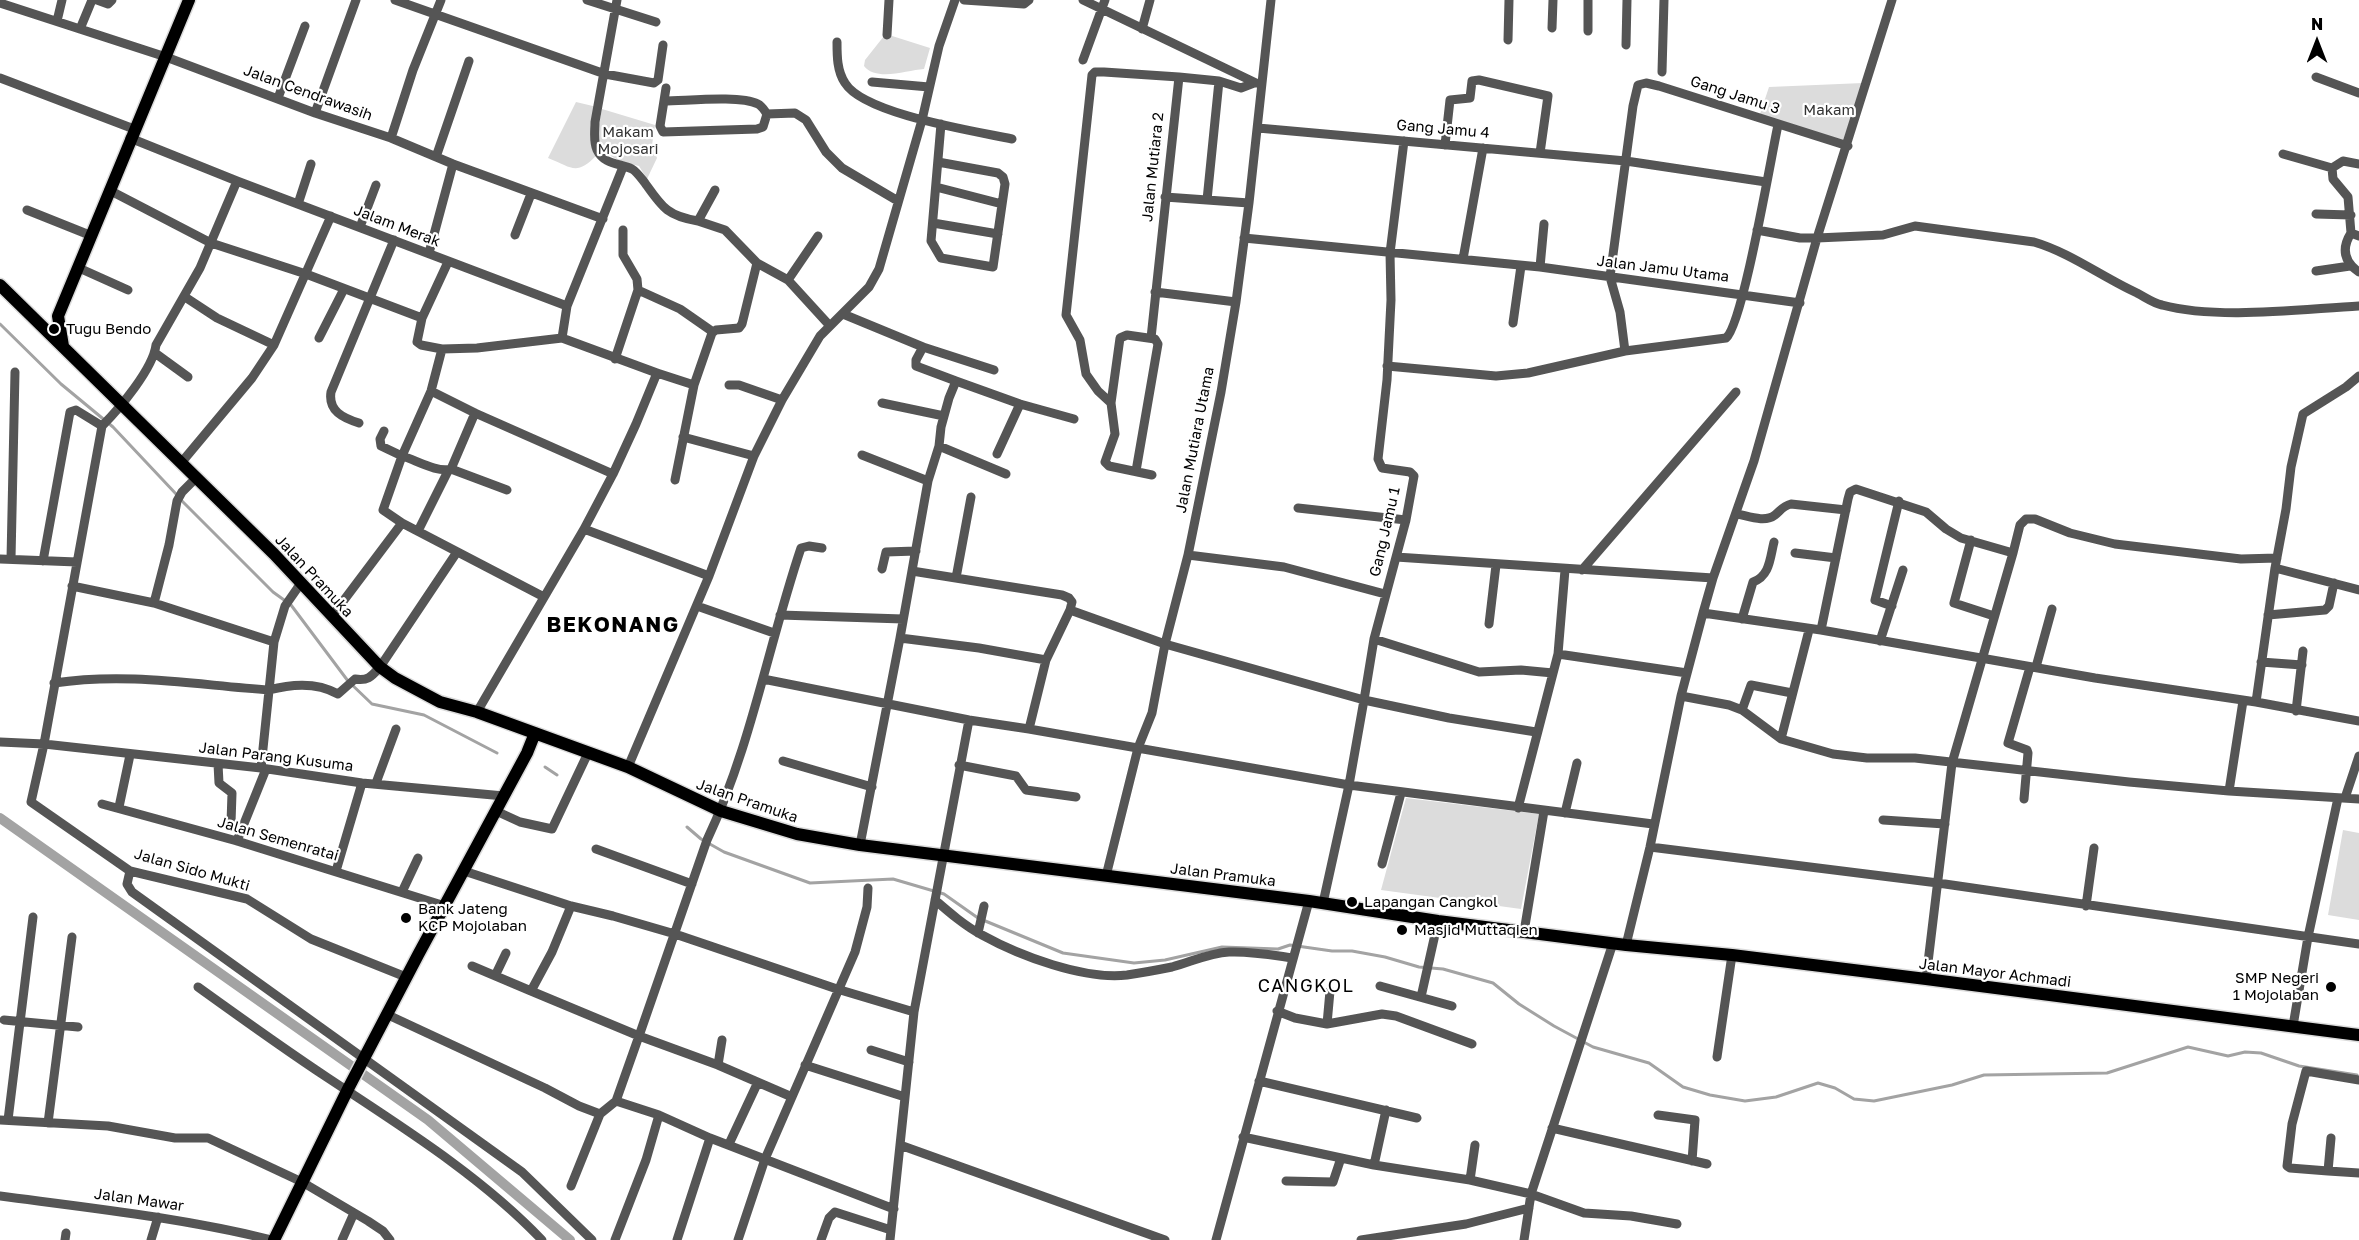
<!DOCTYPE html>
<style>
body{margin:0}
#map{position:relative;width:2359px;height:1240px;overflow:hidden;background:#fff;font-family:"Golos Text",sans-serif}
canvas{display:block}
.north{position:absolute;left:2287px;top:12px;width:60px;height:60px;-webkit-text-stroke:4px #fff;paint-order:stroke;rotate:0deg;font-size:16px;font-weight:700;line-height:24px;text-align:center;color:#000}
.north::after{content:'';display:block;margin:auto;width:21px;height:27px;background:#000;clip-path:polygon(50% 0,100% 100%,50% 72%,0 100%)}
</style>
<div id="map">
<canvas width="2359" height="1240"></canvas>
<div class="north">N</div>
</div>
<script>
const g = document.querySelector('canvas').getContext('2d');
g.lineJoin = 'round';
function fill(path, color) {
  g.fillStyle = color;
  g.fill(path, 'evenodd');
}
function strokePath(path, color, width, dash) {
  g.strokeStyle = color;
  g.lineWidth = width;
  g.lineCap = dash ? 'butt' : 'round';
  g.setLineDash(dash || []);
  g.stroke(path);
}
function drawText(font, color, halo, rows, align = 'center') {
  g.font = font + ' "Golos Text",sans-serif';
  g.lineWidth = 4.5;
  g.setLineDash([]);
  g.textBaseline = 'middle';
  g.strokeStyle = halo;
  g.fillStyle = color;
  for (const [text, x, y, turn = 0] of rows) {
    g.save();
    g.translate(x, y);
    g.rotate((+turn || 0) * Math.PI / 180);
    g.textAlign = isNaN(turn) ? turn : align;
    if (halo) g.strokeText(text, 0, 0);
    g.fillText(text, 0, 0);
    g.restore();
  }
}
const green = new Path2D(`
 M889 35 930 48 924 69C907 70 877 82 864 66L865 60 884 36Z
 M1863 83 1846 142 1760 114 1769 87Z
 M576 102 597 107V155C576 176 573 168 548 158Z
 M602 109 655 125 652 145 657 158 647 179 639 166C622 162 611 159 599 146V124Z
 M1406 798 1539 814 1521 909 1381 890Z
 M2343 830 2359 833V920L2328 915Z`);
const stream = new Path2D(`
 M0 324 61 384 113 427 177 495
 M181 500 273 592 291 605 348 681 372 704 424 715 497 753
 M545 767 557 775
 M687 827 701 839 724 852 810 883 893 879 944 894 978 918 1063 953 1134 963 1165 960 1222 947 1278 949 1290 945 1332 951H1352L1385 957 1419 967 1443 969 1493 983 1519 1004 1554 1026 1593 1047 1649 1063 1683 1087 1710 1095 1745 1101 1776 1097 1818 1083 1835 1088 1854 1099 1874 1101 1952 1085 1984 1075 2107 1073 2188 1047 2228 1056 2245 1052 2261 1053 2299 1066 2357 1075`);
const canal = new Path2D(`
 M0 818 428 1120 570 1240`);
const minor = new Path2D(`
 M97 0 108 4 112 0
 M395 0 605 74 654 83 658 80 663 45
 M587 0 656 22
 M617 0 595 122C595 131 593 141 597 150 604 165 620 163 632 169 637 172 641 178 645 183 662 207 667 216 698 221
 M964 0 1024 4 1029 0
 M1083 0 1256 83
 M0 3 166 57 315 113 391 138 453 164 603 219
 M57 21 62 0
 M1552 28 1553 0
 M80 29 92 0
 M1142 29 1150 0
 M1588 31V0
 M887 35 889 0
 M1508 40 1509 0
 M837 42C837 56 837 71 845 83 864 114 974 131 1012 139
 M1626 45 1627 0
 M1083 60 1105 0
 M1662 72 1664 0
 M2316 77 2359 93
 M0 78 134 129
 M872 82 929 87
 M666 88 660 126 663 132 757 129 763 127 767 114
 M278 98 305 26
 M664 101C686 101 739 95 758 104 762 106 764 110 767 114L795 113 806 120 826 152 842 168 898 201
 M315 113 356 0
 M1258 128 1626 161 1766 182
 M130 138 237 181 567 306 623 167
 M391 138 413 70 441 0
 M1404 141 1390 253 1391 300 1387 380 1378 459 1382 468 1410 472 1414 476 1406 520 1374 639 1364 700 1449 718 1536 732
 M1445 145 1450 100 1470 98 1472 81 1479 80 1548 96 1540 153
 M2283 154 2332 168 2333 179 2348 197 2351 233 2359 236
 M436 157 469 61
 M938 162 998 173 1003 177 1005 184 993 267 941 258 931 241 941 124
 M2332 168 2343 161 2359 164
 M936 187 1002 204
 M109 190 211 243 306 274 422 318 448 262
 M1165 197 1249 203
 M1207 200 1219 81
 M298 204 311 164
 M27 210 92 236
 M2316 214 2351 215
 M933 223 998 234
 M360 227 376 185
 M1757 230 1800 238H1817L1883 235 1915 226 2034 242C2071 253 2102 277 2137 293 2145 297 2153 303 2162 305 2218 320 2301 309 2359 306
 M2351 233C2341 249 2344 262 2359 272
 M515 235 531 194
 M1244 238 1540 267 1800 303
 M429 253 453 164
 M1463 259 1483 148
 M757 263 788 280 830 326
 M1540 267 1544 224
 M79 268 128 290
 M2316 271 2350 266
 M788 280 818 236
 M638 290 680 309 713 332
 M1155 292 1236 302
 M185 297 217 318 274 345
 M843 314 923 347 916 360V366L956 381
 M422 318 417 342 421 345 442 349
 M1513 323 1521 266
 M319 338 344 289
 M1151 338 1179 77 1219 81 1241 88 1254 83
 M923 347 994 370
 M1625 351 1620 312 1610 277 1633 106 1638 85 1646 83 1659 86 1848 146
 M155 353 188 377
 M615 359 638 290 637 279 623 255V230
 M1387 366 1496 376 1528 373 1625 351 1726 338C1743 324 1771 157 1778 125
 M657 373 694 385
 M2359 376 2346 387 2303 414 2291 467 2286 509 2275 568 2359 590
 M729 385H739L782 400
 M431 391 475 413 613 474 636 424 657 373 562 338 567 306
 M882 403 944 416
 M1111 403 1120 338 1127 335 1155 339 1158 344 1136 471
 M475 413 451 469C437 473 416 460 402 456L383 510 402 523 544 597
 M359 423C343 418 328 411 331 392L394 240
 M384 431 380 439 381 446 402 456 431 391 442 349 477 348 562 338
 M683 437 754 456
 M939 446 1006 474
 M997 454 1020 404
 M862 455 928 481
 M181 463 252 378 274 345 331 216
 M451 469 507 490
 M613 474 584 529 709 576
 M1152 475 1109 466 1105 462 1115 434 1111 403 1098 391 1086 374 1080 340 1066 315 1092 75 1095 72H1104L1179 77
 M675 480 694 385 712 333 716 330 739 328 742 324 757 263 725 230 698 221 715 190
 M1298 508 1406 520
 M1737 514C1748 516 1765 523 1775 515 1781 510 1783 506 1791 504L1846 510
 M418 531 448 471
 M1971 540 1954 603 1994 616
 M1795 553 1836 558
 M2013 553 2020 525 2026 519H2035L2070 533 2115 544 2241 559 2277 558
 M1188 555 1284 567 1385 594
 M1396 557 1713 578
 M0 559 77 562
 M11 559 15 372
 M43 561 70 412 76 410 102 426
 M882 569 886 552 916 551
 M1582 570 1736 392
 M912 571 1062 595 1069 598 1072 602 1070 610 1046 660
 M956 578 971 497
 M72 586 154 603 274 642
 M154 603 169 545 177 501 182 492 197 477
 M697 606 774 633
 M1892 606 1875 600 1899 501
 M1070 610 1165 644 1364 700 1349 785 1323 903
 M1703 613 1821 630 2095 678 2256 702 2359 721
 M780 615 903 619
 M2268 615 2325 610 2329 606 2334 583
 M332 616 402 523
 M1742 619 1753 582C1770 576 1770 558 1774 542
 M1489 624 1496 565
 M1821 630 1848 499 1850 492 1856 489 1926 512 1946 529 1961 538 2013 553 1952 763 1926 979
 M900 638 928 481 939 446 941 427 949 398 956 381 1020 404 1074 419
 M1374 639 1479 672 1521 670 1553 673
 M1880 641 1903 570
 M1558 654 1687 673
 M2261 662 2302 665
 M2036 667 2052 609
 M763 679 969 720 1029 729 1349 785 1653 824
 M54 683C128 672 196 685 269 690 291 684 317 682 338 694L355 679C368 681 371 677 380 667L457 552
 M1681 696 1729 705 1742 710 1781 739 1833 754 1867 758H1915L2129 782 2229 791 2359 799
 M2256 702 2275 568
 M1742 710 1751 685 1792 693
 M2296 711 2303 651
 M477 712 584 529
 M1781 739 1809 630
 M0 742 44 744 102 426C119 409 153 369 156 345L200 268 237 181
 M783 761 872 787
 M218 764 219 783 232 793 231 823 241 826
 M959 765 1016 776 1026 790 1076 797
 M628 767 709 576 754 456 782 400 820 336 869 287 879 269 922 120 939 46 955 0
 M261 768 274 642 285 606 301 583
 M376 783 396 729
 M2229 791 2243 701
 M2345 798 2359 756
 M2024 799 2028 753 2027 750 2008 743 2030 667
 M102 804 237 841 445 906
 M119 807 130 755
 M1518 808 1558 654 1565 570
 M496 811 520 822 552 829 588 753
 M1565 813 1577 763
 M1883 820 1945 824
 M237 841 266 769
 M860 845 900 638 979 648 1046 660 1029 729
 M1650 847 1938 883 2359 944
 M596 849 692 884
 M1382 864 1401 793
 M130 871 127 884 132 892 522 1172 592 1240
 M336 871 362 783
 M464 871 571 906 613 916 675 934 837 989 914 1012
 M1106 876 1138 748 1152 713 1165 644 1188 555 1221 392 1236 302 1249 203 1271 0
 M402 892 418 858
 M935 900C950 913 965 926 982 935 1020 956 1084 980 1127 975 1141 973 1157 970 1172 967 1191 962 1209 953 1229 952 1251 951 1272 955 1293 958
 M2086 906 2094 848
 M1524 932 1544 811
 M978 933 984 906
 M1626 945 1650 847 1681 696 1703 613 1713 578 1754 461 1817 238 1892 0
 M472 966 531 991
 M495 976 506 953
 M406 977 311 939 247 899 130 871 31 802 44 744 261 768 362 783 504 796
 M1380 986 1452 1006
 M198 987C241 1018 284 1049 328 1078 402 1127 481 1176 542 1240
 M1421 997 1438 921
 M1277 1011 1295 1018 1327 1024 1382 1014 1396 1016 1472 1044
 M386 1014 545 1088 579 1106 600 1114 616 1101 639 1036 531 991 552 952 571 906
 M4 1020 78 1027
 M1327 1024 1330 991
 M2293 1026 2308 937 2338 798
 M871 1050 909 1062
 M1717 1057 1732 955
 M718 1065 722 1040
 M805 1065 905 1097
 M1259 1081 1417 1118
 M792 1097 718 1065 639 1036 707 840C751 747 768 646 801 548L809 546 822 548
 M616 1101 659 1115 710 1138 894 1209
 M1658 1115 1695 1120 1692 1161
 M0 1120 108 1126 175 1138H208L302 1182 368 1221 383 1231 390 1240
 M8 1120 33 917
 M48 1123 72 937
 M1552 1128 1707 1164
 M1243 1137 1374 1165 1470 1180 1531 1194 1584 1213 1631 1216 1677 1224
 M2331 1138 2328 1171 2359 1173
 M729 1144 758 1082
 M900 1145 1165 1240
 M1374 1165 1386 1110
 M2328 1171 2290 1168 2287 1166 2292 1124 2306 1071 2359 1080
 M1470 1180 1475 1145
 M1286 1181 1333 1182 1341 1158
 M571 1186 600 1114
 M0 1196C91 1208 183 1218 272 1240
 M65 1240 66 1233
 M151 1240 158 1217
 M342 1240 354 1213
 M615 1240 646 1160 659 1115
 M677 1240 710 1138
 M738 1240 765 1159 855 952 867 907 868 888
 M821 1240 829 1218 835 1212 891 1230
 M890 1240 914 1012 969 720
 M1216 1240 1309 901
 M1361 1240 1466 1224 1529 1208
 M1524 1240 1531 1194 1613 943`);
const major = new Path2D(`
 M0 285 274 554 380 667 395 678 440 702 477 712 628 767 721 811 797 834 860 845 1309 901 1438 921 1626 945 1732 955 1926 979 2359 1035
 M63 346 58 316 189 0
 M274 1240 349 1087 418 955 527 753 535 733`);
const markers = [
 [54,329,6,"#000"],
 [1352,902,6,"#000"],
 [406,918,6,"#000"],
 [1402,930,6,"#000"],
 [2331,987,6,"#000"]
];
const streetNames = [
 ["Jalan Cendrawasih",308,93,20],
 ["Gang Jamu 3",1735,95,18],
 ["Gang Jamu 4",1443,129,5],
 ["Jalan Mutiara 2",1153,167,-84],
 ["Jalam Merak",397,226,21],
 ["Jalan Jamu Utama",1663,269,7],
 ["Jalan Mutiara Utama",1195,440,-79],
 ["Gang Jamu 1",1385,532,-77],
 ["Jalan Pramuka",314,576,47],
 ["Jalan Parang Kusuma",276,757,7],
 ["Jalan Pramuka",747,801,19],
 ["Jalan Semenratai",278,839,16],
 ["Jalan Sido Mukti",192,870,16],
 ["Jalan Pramuka",1223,875,7],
 ["Jalan Mayor Achmadi",1995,973,7],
 ["Jalan Mawar",139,1200,8]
];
const parkNames = [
 ["Makam",1829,110],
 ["Makam",628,132],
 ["Mojosari",628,149]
];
const poiNames = [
 ["Tugu Bendo",66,329],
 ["Lapangan Cangkol",1364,902],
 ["Bank Jateng",418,909],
 ["KCP Mojolaban",418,926],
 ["Masjid Muttaqien",1414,930],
 ["SMP Negeri",2319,978,"right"],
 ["1 Mojolaban",2319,995,"right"]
];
const quarterNames = [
 ["CANGKOL",1306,986]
];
const districtNames = [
 ["BEKONANG",613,625]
];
fill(green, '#dcdcdc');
strokePath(stream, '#a3a3a3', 3);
strokePath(canal, '#a3a3a3', 10);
strokePath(major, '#dbdbdb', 15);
strokePath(minor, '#555', 9);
strokePath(major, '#000', 12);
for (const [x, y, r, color] of markers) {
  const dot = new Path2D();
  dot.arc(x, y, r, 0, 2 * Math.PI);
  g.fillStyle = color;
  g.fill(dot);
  strokePath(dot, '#fff', 2);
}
drawText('15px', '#000', '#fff', streetNames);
drawText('15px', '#333', '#fff', parkNames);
drawText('15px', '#000', '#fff', poiNames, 'left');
g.letterSpacing = '1.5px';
drawText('18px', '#000', '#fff', quarterNames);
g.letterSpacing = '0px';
g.letterSpacing = '1.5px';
drawText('bold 21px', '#000', '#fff', districtNames);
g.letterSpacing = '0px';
</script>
